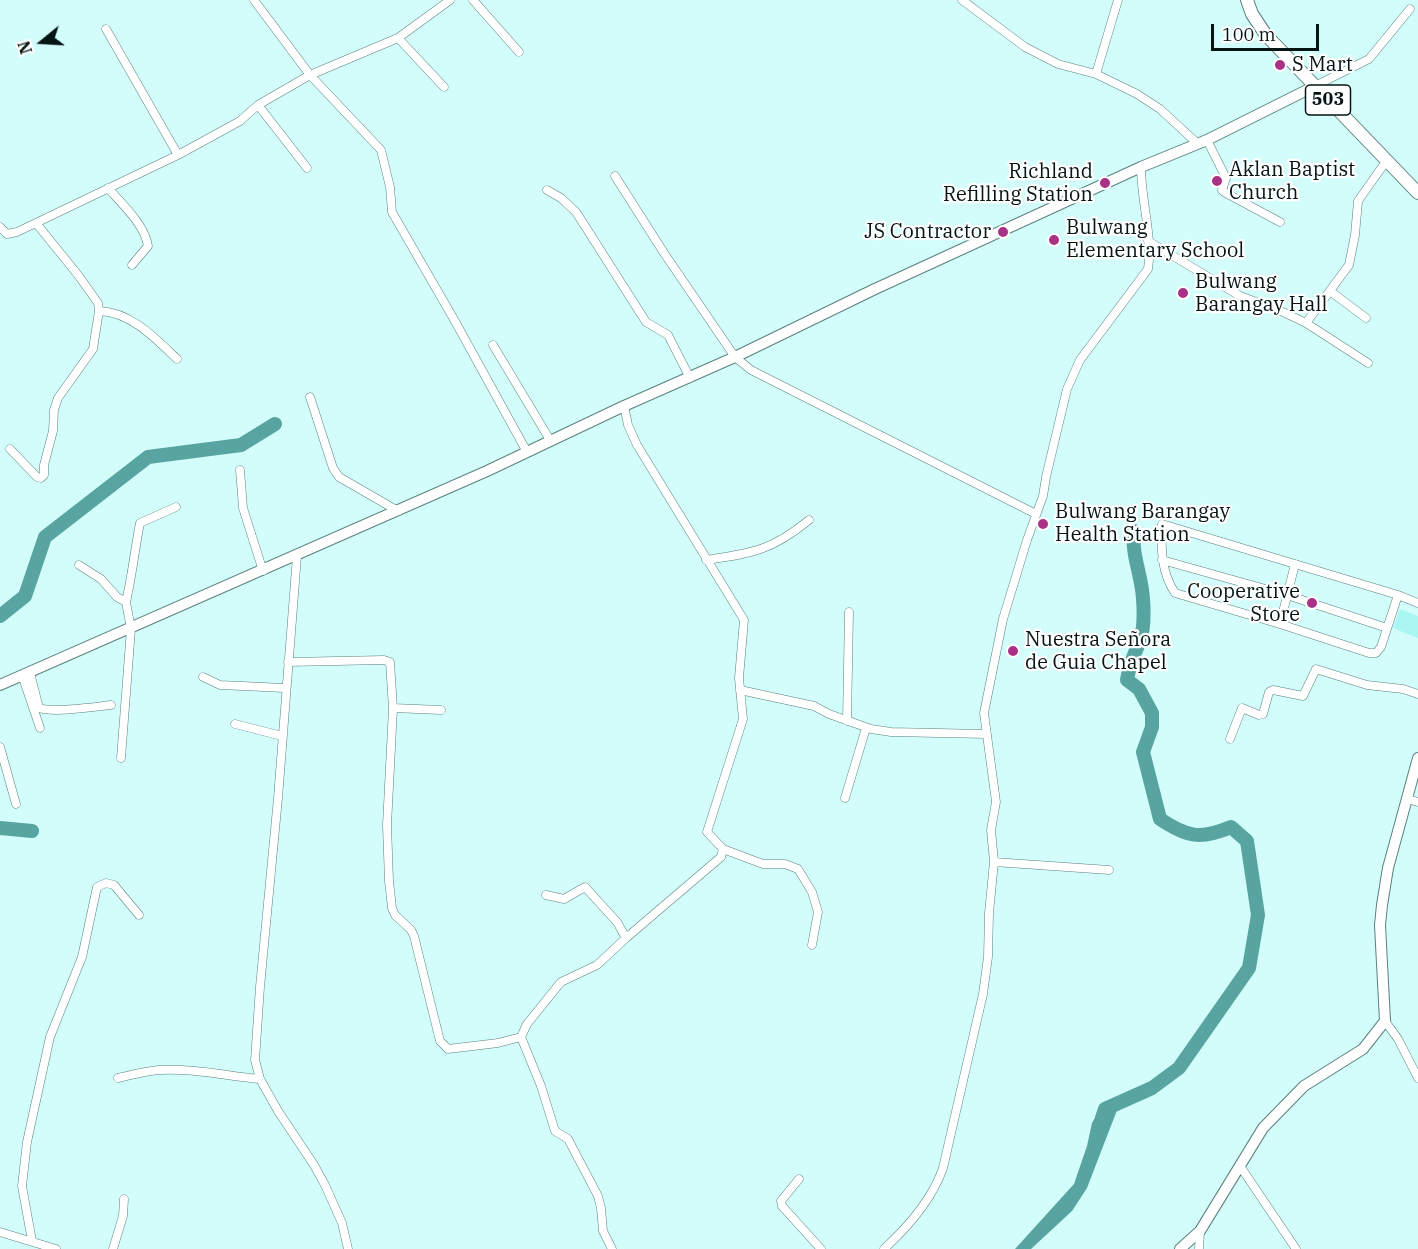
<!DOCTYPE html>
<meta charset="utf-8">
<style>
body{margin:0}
#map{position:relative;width:1418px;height:1249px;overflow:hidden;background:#d2fdfa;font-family:"IBM Plex Serif",serif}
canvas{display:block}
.north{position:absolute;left:12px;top:12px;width:60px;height:60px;-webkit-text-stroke:4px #fff;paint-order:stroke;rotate:252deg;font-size:16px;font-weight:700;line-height:24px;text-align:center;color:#051514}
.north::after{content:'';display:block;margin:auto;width:21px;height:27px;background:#051514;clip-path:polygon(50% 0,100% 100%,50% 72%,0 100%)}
.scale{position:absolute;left:1211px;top:24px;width:108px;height:27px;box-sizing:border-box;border:3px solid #051514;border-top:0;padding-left:8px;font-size:18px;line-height:21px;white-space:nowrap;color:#051514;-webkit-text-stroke:4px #fff;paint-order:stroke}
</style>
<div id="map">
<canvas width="1418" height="1249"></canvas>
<div class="north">N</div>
<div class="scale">100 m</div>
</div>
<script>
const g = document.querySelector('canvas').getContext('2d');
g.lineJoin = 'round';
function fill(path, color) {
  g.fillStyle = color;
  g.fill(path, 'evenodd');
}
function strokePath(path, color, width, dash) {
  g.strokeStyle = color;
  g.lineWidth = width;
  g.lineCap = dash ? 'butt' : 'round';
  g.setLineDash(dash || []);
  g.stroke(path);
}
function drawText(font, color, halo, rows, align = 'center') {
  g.font = font + ' "IBM Plex Serif",serif';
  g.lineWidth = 4.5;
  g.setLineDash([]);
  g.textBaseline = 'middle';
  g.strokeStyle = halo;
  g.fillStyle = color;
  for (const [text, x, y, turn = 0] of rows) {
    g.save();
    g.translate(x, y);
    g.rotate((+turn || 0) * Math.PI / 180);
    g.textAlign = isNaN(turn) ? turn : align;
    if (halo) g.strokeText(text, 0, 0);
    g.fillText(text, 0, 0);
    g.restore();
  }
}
const green = new Path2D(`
 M1400 609 1418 616V638L1393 628Z`);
const water = new Path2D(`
 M1102 1105H1119L1087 1188 1072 1211 1031 1249H1015L1074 1184 1087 1146 1092 1123Z`);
const river = new Path2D(`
 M0 616 25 596 45 537 148 457 241 445 275 424
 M0 828 32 831
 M1102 1118 1105 1109 1152 1088 1179 1068 1249 968 1258 915 1247 841 1231 827C1200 840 1187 837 1160 819L1143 752 1152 727V713L1139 689 1127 680C1129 666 1134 654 1140 641 1144 629 1144 612 1143 599 1142 576 1131 554 1134 531`);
const street = new Path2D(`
 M254 0 310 75 381 150 390 187 392 212 456 323 527 452
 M473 0 519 52
 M962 0 1025 47 1058 64 1096 74
 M1118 0 1096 74 1137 94 1160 109 1198 144
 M106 29 178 155
 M398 38 444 87
 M1315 86 1369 59 1410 9
 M258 105 307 168
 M1207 140 1226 178 1222 190 1224 192 1280 222
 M615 176 664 253 735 357 751 370 1036 514
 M108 188C122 204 145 225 148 246L132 265
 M547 190 561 198 576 212 646 322 668 335 690 378
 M0 227 7 234 17 232 178 155 240 121 258 105 310 75 398 38 450 0
 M1148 241 1240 296 1283 312 1306 323 1368 363
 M1330 291 1366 318
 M99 311C131 312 155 338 177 359
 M1306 323 1349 265 1355 235 1358 201 1387 160
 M493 345 550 440
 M310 397 333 468 339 477 398 511
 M10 449 37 477 41 478 44 475V465L53 431 54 410 58 398 93 349 99 311 98 303 78 275 36 223
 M240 470 243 508 263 571
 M297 556 278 798 260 987 255 1060 260 1079 278 1111 314 1165 325 1185 342 1223 348 1249
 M706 560C753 553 771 551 809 520
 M1162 560 1287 595 1387 628
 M79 565 101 579 117 597 126 602 131 629 121 758
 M1398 595 1381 647 1376 653H1369L1280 624 1175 593C1161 572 1161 549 1162 524L1398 595 1418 603
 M126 602C132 576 135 548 140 523L176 507
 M1280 624 1295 564
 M288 662 384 660 390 662 393 708 387 825 389 881 392 908 395 915 411 930 414 936 440 1041 448 1049 498 1043 521 1037
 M30 673 39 708C54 713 94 707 111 705
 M22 675 40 728
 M203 677 220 685 285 688
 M740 690 814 706 829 714 871 729 891 732 986 734
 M393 708 441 710
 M847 721 849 612
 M235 724 282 736
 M1230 739 1242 708 1259 715 1263 714 1269 692 1273 690 1303 696 1316 669 1367 685 1403 689 1418 694
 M0 747 16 804
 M845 798 866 728
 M1407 799 1418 802
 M723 849 763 864H785L798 869 812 892 818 912 812 945
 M994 862 1109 870
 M546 895 564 899 585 887 617 922 626 938
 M1385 1021 1398 1039 1418 1078
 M118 1078C131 1075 145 1071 159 1070 192 1068 227 1076 260 1079
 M1240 1166 1296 1249
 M799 1179 781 1201 782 1206 821 1249
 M0 1232 56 1249
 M32 1241 22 1186 27 1142 50 1037 82 957 97 887 106 883 114 885 139 915
 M113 1249 123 1216 124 1199
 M612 1249 603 1231 601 1208 598 1196 568 1139 555 1131 541 1086 521 1037 527 1024 561 982 597 965 626 938 721 857 723 849 707 832 743 719 739 678 744 620 637 445 628 425 624 406
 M884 1249C909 1226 932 1200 943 1168L983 994 988 957 989 913 994 862 991 830 996 802 984 713 1003 619 1027 540 1043 496 1046 477 1067 389 1080 360 1148 269C1153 236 1141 201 1141 167
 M1199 1249 1200 1231`);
const secondary = new Path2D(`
 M0 685 487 471 624 406 735 357 875 289 1141 167 1207 140 1315 86
 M1180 1249 1200 1231 1263 1128 1304 1086 1363 1049 1385 1021 1380 925 1382 905 1388 868 1418 758`);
const primary = new Path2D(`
 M1247 0 1252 14 1266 35 1418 193`);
const markers = [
 [1280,65,6,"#a93186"],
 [1217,181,6,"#a93186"],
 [1105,183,6,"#a93186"],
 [1003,232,6,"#a93186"],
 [1054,240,6,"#a93186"],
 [1183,293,6,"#a93186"],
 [1043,524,6,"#a93186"],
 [1312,603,6,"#a93186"],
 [1013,651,6,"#a93186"]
];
const shields = [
 [1328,100,45]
];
const shieldNames = [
 ["503",1328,100]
];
const poiNames = [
 ["S Mart",1292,65],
 ["Aklan Baptist",1229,170],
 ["Church",1229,193],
 ["Richland",1093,172,"right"],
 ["Refilling Station",1093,195,"right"],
 ["Bulwang",1066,228],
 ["Elementary School",1066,251],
 ["JS Contractor",991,232,"right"],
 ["Bulwang",1195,282],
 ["Barangay Hall",1195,305],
 ["Bulwang Barangay",1055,512],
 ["Health Station",1055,535],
 ["Cooperative",1300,592,"right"],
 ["Store",1300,615,"right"],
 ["Nuestra Señora",1025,640],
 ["de Guia Chapel",1025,663]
];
fill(green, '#a9f6f2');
fill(water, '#58a4a0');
strokePath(river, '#58a4a0', 14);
strokePath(street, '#59807e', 9);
strokePath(secondary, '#59807e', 12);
strokePath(primary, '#59807e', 14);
strokePath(street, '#fff', 8);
strokePath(secondary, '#fff', 10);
strokePath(primary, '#fff', 12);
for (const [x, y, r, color] of markers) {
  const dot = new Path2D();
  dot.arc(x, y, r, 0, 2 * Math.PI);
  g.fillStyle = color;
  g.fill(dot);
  strokePath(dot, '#fff', 2);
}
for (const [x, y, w] of shields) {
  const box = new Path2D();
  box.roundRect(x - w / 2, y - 15, w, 30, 4.5);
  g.fillStyle = '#fff';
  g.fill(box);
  strokePath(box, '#051514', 1.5);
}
drawText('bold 18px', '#051514', null, shieldNames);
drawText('20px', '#051514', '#fff', poiNames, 'left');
</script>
